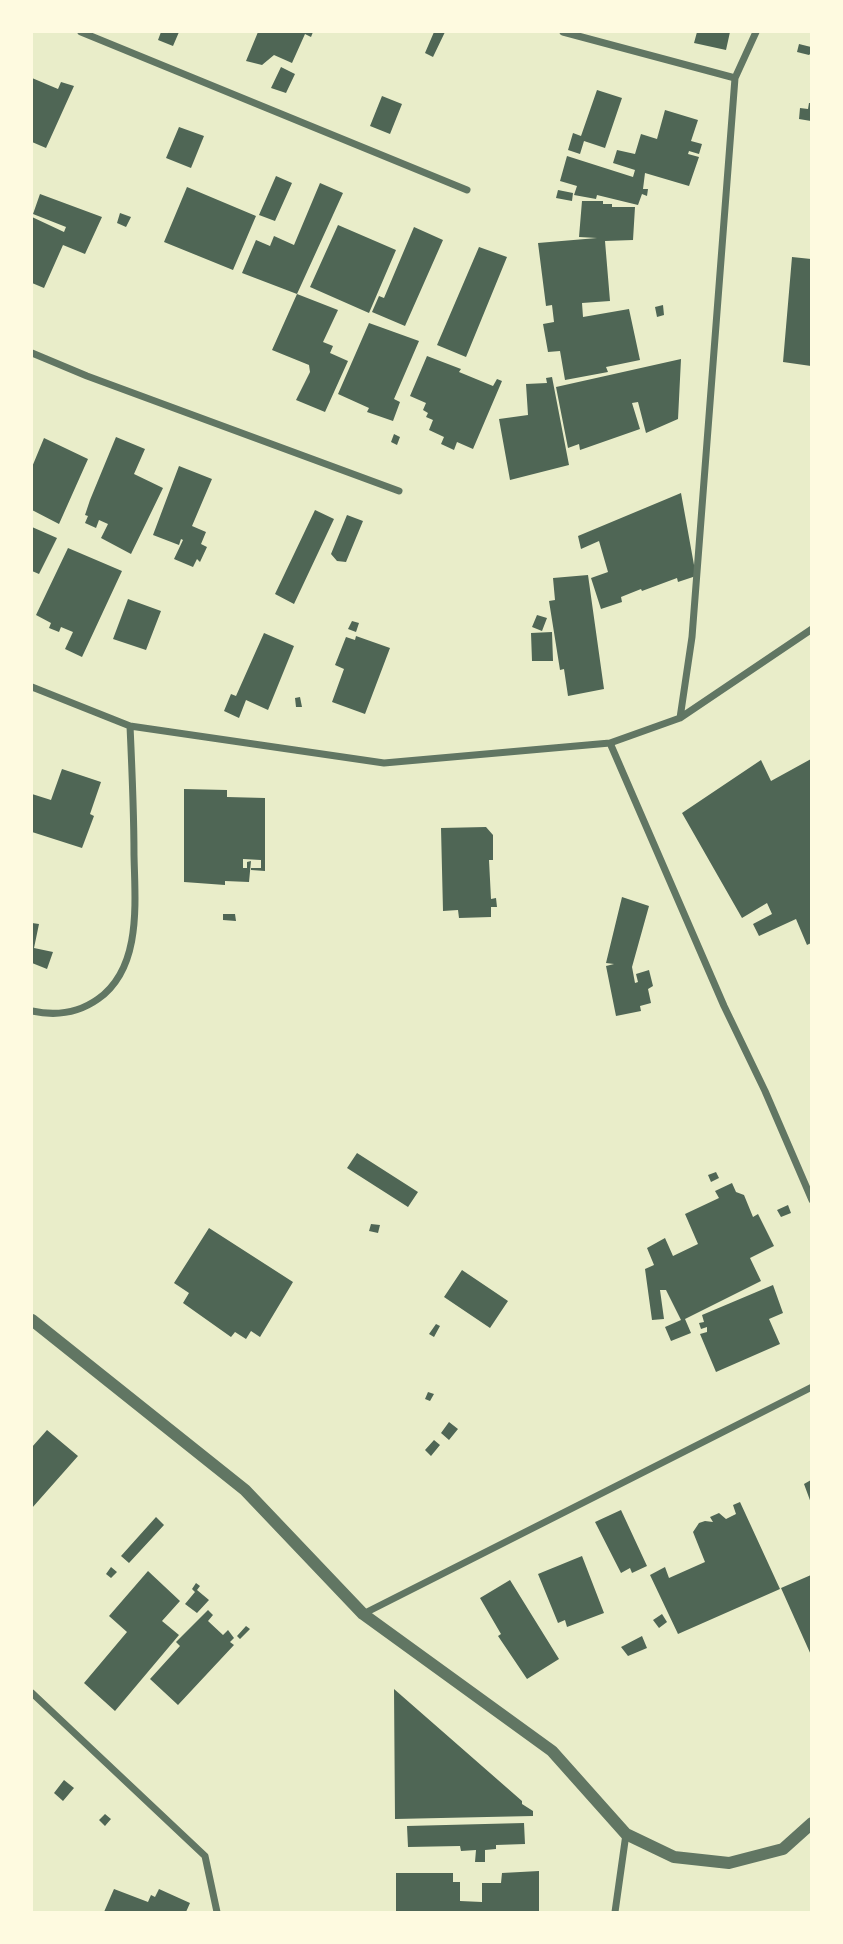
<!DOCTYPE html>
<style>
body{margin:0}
#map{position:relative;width:843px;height:1944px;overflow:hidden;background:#e9edc9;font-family:Commissioner,sans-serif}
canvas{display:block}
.frame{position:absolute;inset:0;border:33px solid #fefae0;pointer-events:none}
</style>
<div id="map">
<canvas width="843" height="1944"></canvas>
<div class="frame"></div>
</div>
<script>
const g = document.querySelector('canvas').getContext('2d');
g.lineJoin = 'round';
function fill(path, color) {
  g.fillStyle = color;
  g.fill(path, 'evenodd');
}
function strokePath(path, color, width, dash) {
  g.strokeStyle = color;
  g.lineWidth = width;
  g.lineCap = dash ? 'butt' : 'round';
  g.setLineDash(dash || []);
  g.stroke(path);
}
const building = new Path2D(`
 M161 32H179L173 46 158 40Z
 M258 32H313L311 37 305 34 292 63 274 55 262 65 246 61Z
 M434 32H445L433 57 425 53Z
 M697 32H730L726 50 694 43Z
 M799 44 811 47V53L809 55 797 52Z
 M281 67 295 74 286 93 271 88Z
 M32 78 58 89 61 82 74 86 46 148 32 142Z
 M597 90 622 98 605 148 584 141 580 154 568 150 573 133 581 136Z
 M382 96 402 104 390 134 370 126Z
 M809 103H811V121L799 119 800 108 808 109Z
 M665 110 698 120 691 141 702 144 699 154 689 151 688 154 699 157 689 186 645 173 643 189H648L647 196 642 194 638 205 597 195 596 199 574 195 577 186 560 181 567 156 633 177 635 170 613 163 617 150 635 154 641 134 657 139Z
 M179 127 204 136 191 168 166 158Z
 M276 176 292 183 275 221 259 215Z
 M320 183 343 193 297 294 242 273 256 240 270 246 274 236 294 245Z
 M187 187 256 216 233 270 164 242Z
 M558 190 573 193 572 201 556 198Z
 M40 194 102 217 85 254 63 245 44 288 32 283V217L64 232 66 227 33 214Z
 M582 201H603V204H612V207H635L633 240 605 241 610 301 582 303 583 317 629 309 640 360 606 367 608 372 565 380 560 351 548 352 543 324 554 322 552 305 546 306 538 243 597 238 579 237Z
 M120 213 131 217 126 227 117 223Z
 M338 225 396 250 369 313 310 287Z
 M414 227 443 240 405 326 372 312 379 296 384 298Z
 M479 247 507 257 466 357 437 345Z
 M792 257 811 259V366L783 362Z
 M297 294 338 310 323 342 333 346 330 353 348 361 325 412 296 400 310 372 309 365 272 350Z
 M663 305 664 315 657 317 655 307Z
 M369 323 419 341 394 399 400 402 393 421 367 412 369 408 338 394Z
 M427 356 461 369 459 372 493 386 497 379 502 381 473 449 457 442 454 450 441 444 444 437 429 430 433 420 426 417 428 413 423 410 426 403 410 396Z
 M681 359 678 419 646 433 638 402 632 403 640 429 580 450 579 444 568 448 556 387Z
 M552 377 569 465 510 480 499 419 528 415 526 384 547 383 546 378Z
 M394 434 400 437 397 445 391 442Z
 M116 437 145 449 134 474 163 488 131 554 101 538 108 524 99 520 96 528 85 523 88 516 85 515 90 500Z
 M44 438 88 459 59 524 32 510V467Z
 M179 466 212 479 192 526 206 532 201 544 207 547 200 562 197 559 193 567 174 559 183 540 181 539 179 545 153 535Z
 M681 493 696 576 678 582 677 578 642 591 641 589 621 597 622 602 601 609 591 578 608 572 599 541 581 549 578 536Z
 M315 510 334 519 294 604 275 594Z
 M347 515 363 521 346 562 337 561 331 554Z
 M32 527 57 538 39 574 32 571Z
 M68 548 122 571 82 657 65 649 73 632 61 627 59 632 49 628 51 623 36 615Z
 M588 575 604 689 568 696 564 669 560 670 549 601 555 600 553 578Z
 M128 599 161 611 146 650 113 639Z
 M537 615 547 618 542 631 532 627Z
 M352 621 359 623 356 632 348 629Z
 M552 632 553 661H532L531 633Z
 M264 633 294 646 268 710 246 700 239 718 224 711 231 694 236 696Z
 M356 636 390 648 365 714 332 702 344 669 335 665 346 637 355 640Z
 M300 697 302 707H296L295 698Z
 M811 759V943L807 945 796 919 759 936 753 924 772 914 767 903 742 918 682 813 761 760 771 781Z
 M62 769 101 782 90 814 94 816 82 848 32 832V794L51 800Z
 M184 789 227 790V797L265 798V871L251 870V868H261V860L243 859V868H247V862L251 861 249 882 225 881V885L184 882Z
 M486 827 493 835V860H489L491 899 496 898 497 907H491V917L459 918 458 910 443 911 441 828Z
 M622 897 649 906 632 967 635 983 638 982 636 974 649 970 653 986 648 989 651 1003 640 1006 641 1011 616 1016 606 966 614 964 606 963Z
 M223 914H235L236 921 223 920Z
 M32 923 39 924 34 948 53 952 47 969 32 963Z
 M357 1153 418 1192 408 1207 347 1168Z
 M716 1172 719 1178 711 1182 708 1175Z
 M732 1183 736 1192 744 1195 753 1217 758 1214 774 1246 750 1258 761 1281 685 1319 691 1333 671 1341 665 1327 681 1320 666 1290H660L664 1319 652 1320 645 1269 654 1265 647 1248 665 1238 673 1256 698 1244 685 1214 719 1198 715 1191Z
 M788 1205 791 1213 781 1217 777 1210Z
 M371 1224 380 1225 378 1233 369 1231Z
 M209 1228 293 1282 260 1337 251 1331 246 1339 235 1332 231 1337 183 1303 189 1293 174 1283Z
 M462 1270 508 1301 490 1328 444 1297Z
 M773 1285 783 1313 769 1319 780 1344 716 1372 700 1334 707 1332V1327L701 1329 699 1323 704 1322 702 1315Z
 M436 1324 440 1326 434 1337 429 1334Z
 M428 1392 434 1394 430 1401 425 1399Z
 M449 1422 458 1429 449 1440 441 1433Z
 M47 1430 78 1456 32 1508V1447Z
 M434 1440 440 1445 431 1456 425 1450Z
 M811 1480V1503L804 1484Z
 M740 1502 780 1589 678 1634 650 1575 665 1567 669 1578 705 1562 693 1532 699 1523 705 1521 713 1522 710 1517 719 1513 726 1519 736 1514 733 1505Z
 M621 1510 647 1566 632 1573 630 1568 621 1573 595 1522Z
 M156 1517 164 1525 129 1563 121 1556Z
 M582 1556 604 1613 567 1627 565 1620 558 1623 538 1574Z
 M111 1567 117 1572 111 1578 106 1574Z
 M148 1571 180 1601 162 1621 179 1635 115 1711 84 1683 127 1632 109 1616Z
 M811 1575V1655L781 1588Z
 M510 1580 559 1659 527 1679 498 1636 501 1634 480 1598Z
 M196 1583 200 1586 197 1590 209 1600 197 1613 185 1604 195 1592 192 1589Z
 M208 1610 213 1615 208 1621 223 1635 228 1630 234 1638 230 1642 234 1645 178 1705 150 1679 180 1646 176 1642Z
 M662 1614 667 1622 659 1628 653 1620Z
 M246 1626 250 1629 240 1639 237 1636Z
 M642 1636 647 1648 628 1656 621 1647Z
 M394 1689 522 1801V1804L533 1811V1816L395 1819Z
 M64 1780 74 1788 63 1801 54 1793Z
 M105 1814 111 1819 105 1826 99 1820Z
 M524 1823 525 1844 496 1845V1849L485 1850V1862H475L476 1850 461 1851 460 1846 408 1847 407 1826Z
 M539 1871V1912H396V1873H453V1882H460V1901L482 1902V1883H501L502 1873Z
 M114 1889 148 1902 151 1895 155 1897 159 1889 190 1903 186 1912H104Z`);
const minor = new Path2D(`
 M81 32 467 190
 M563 32 735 78
 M32 353 87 376 399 491
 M32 687 130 726 384 763 610 743 680 718 812 629
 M680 718 692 637 735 78 756 32
 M610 743 724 1006 765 1091 812 1200
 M32 1011C55 1016 77 1014 98 999 142 968 135 903 134 855 134 812 132 769 130 726
 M363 1614 812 1387
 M32 1693 205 1856 217 1912
 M615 1912 626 1834`);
const tertiary = new Path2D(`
 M32 1320 245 1490 363 1614 552 1751 626 1834 674 1857 729 1863 783 1849 812 1823`);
fill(building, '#4f6655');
strokePath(minor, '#617663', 7);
strokePath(tertiary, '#617663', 12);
</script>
